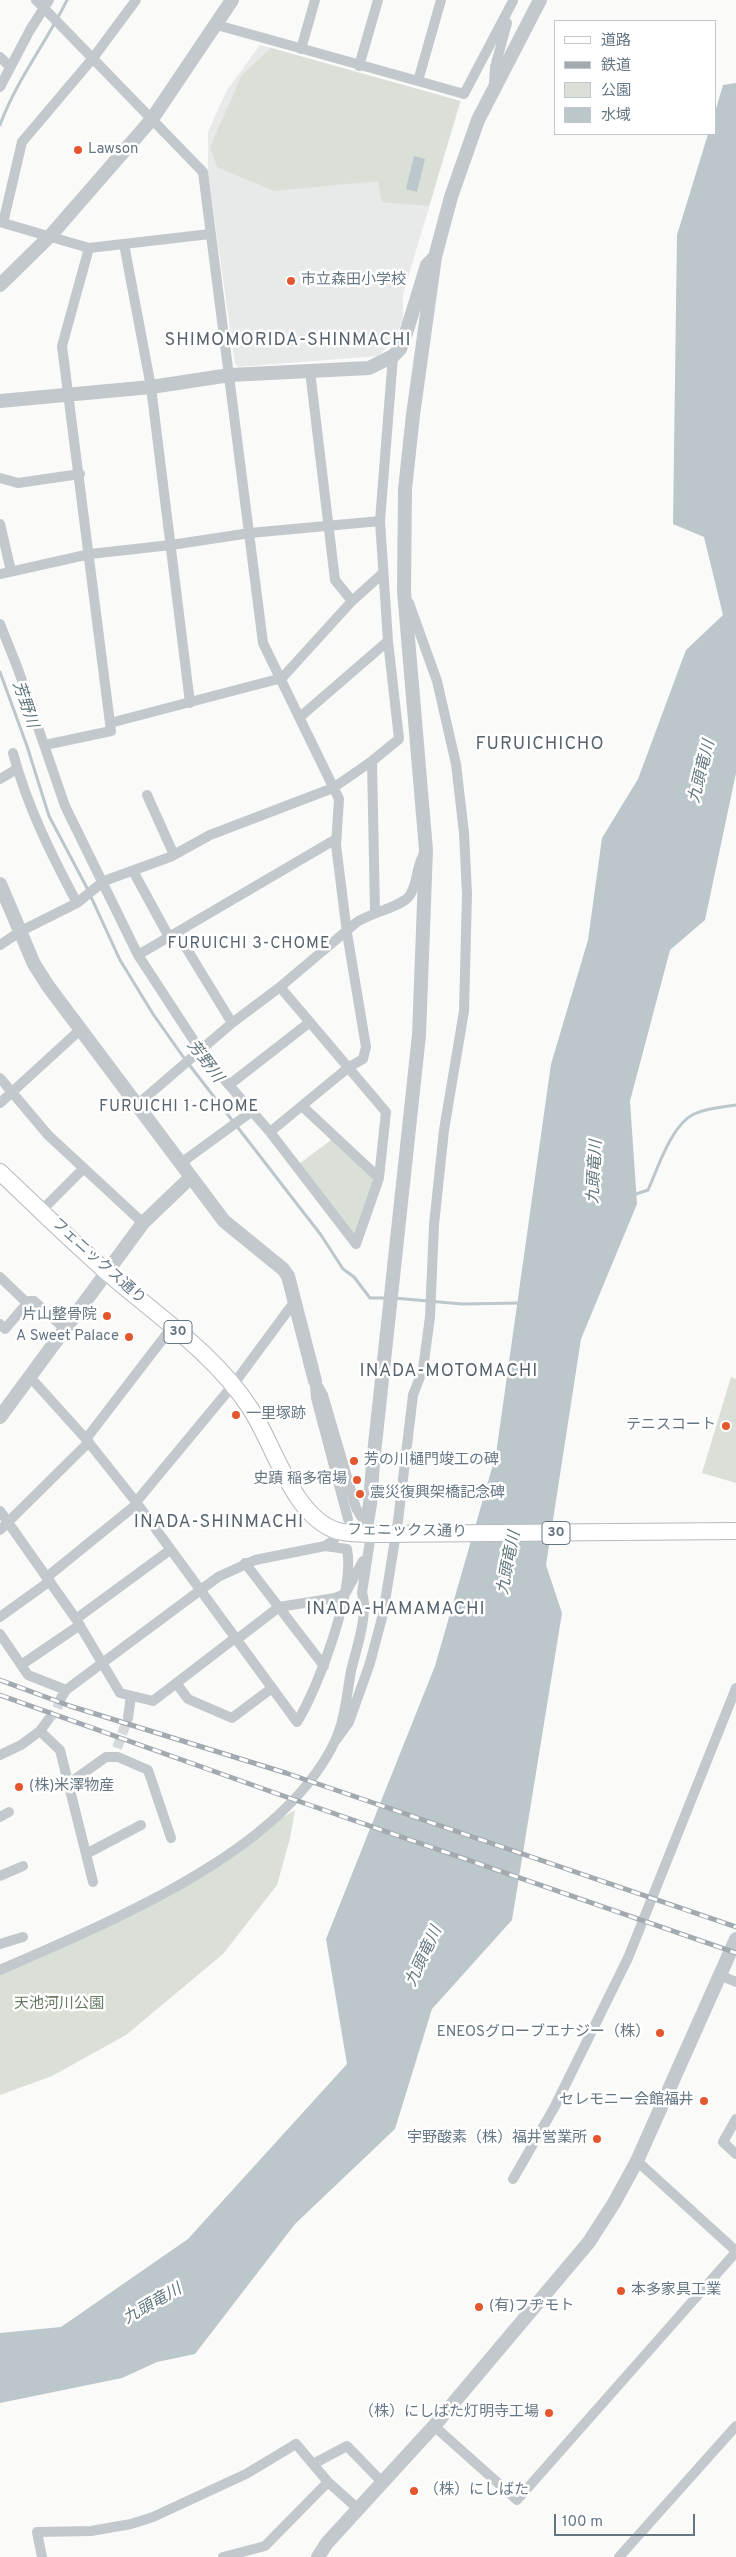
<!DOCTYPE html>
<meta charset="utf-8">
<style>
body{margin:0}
#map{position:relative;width:736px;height:2557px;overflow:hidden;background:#fafaf8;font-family:Overpass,"Noto Sans JP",sans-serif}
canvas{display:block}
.legend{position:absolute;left:554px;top:20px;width:162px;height:115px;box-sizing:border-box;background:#fff;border:1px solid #c1c8cd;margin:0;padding:6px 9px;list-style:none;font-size:15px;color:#657683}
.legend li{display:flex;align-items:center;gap:10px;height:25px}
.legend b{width:25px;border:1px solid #c1c8cd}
.scale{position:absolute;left:554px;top:2514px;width:141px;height:22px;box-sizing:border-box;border:2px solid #657683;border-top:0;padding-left:6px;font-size:15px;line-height:18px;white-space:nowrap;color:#657683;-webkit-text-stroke:4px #fff;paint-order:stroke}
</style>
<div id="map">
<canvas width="736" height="2557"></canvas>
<ul class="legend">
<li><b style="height:6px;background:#fff"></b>道路</li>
<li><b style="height:6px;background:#a2aab0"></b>鉄道</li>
<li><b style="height:14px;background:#dadfd7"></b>公園</li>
<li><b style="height:14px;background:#bbc7cb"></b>水域</li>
</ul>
<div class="scale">100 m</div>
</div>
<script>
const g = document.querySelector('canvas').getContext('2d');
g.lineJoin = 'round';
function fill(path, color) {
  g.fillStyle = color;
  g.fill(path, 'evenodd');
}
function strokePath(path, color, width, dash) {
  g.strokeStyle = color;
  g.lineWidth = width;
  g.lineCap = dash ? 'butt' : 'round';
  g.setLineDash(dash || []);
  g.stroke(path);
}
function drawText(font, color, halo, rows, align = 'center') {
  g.font = font + ' Overpass,"Noto Sans JP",sans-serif';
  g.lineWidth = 5;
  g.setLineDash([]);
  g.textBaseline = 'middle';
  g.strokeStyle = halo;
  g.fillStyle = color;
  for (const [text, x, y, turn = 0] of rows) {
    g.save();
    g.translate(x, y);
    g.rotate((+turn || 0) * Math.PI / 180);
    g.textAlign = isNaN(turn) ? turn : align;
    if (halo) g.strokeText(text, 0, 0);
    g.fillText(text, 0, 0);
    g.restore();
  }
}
const built = new Path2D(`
 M260 45 461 101 403 294V320L392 342 378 356 238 367 235 364 208 173V132L227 90Z`);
const green = new Path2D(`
 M271 48 460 101 429 206 382 202 378 181 274 191 217 167 210 147 242 75Z
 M335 1137 379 1178 355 1242 299 1164Z
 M731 1377 736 1379V1483L702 1473Z
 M295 1810 290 1838 277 1885 223 1954 126 2035 52 2076 0 2095V1964L47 1947 163 1889Z`);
const water = new Path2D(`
 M736 83V773L705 920 670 950 630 1101 637 1204 581 1339 546 1565 562 1613 512 1920 432 2009 395 2129 295 2224 195 2354 157 2362 122 2378 0 2403V2333L61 2327 188 2239 347 2064 326 1939 435 1666 496 1454 551 1064 588 940 602 838 638 779 686 650 723 615 704 537 673 524 677 235 708 134H715V112L723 85Z
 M414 156 425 159 417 192 406 189Z`);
const stream = new Path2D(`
 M0 125C16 81 46 43 67 0
 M0 672 27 746 49 816 87 888 120 960 153 1014 184 1058 321 1235 343 1269 354 1277 370 1298H386
 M633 1195 648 1190C658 1168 671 1125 694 1114 707 1108 722 1107 736 1105
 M394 1298 462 1304 520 1303`);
const minorTunnel = new Path2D(`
 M48 1720 57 1709 61 1698
 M117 1748 128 1718`);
const minor = new Path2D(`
 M36 0 203 172 263 643 339 799 336 845 347 933 366 1047 363 1059 349 1067 270 1132
 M217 25 418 81 441 0
 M301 49 315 0
 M0 57 10 67
 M359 66 378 0
 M418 81 464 94 513 1
 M494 84 495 67 507 23
 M0 87 30 30 49 0
 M0 222 89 248 210 234
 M3 223 22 142 93 58 136 0
 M124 244 151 387 190 703
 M310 371 335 580 352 601
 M0 478 18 483 80 474
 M0 524 11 571
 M0 574 90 554 171 545 250 533 380 521
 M0 624 18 669 65 806 138 955 200 1050 229 1085
 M300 717 388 641
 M110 723 282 678 352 601 382 574
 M45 745 111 731 62 346 89 248
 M13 753C27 806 51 854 77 903
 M372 761 375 912
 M0 779 17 769
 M147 795 174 855
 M133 871 169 937
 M177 933 232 1023
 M0 945 21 931 77 903 104 881 170 857 210 835 333 788 372 761 399 739 388 641 380 521 393 356
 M138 955 336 839
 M280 987 386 1112 379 1178 356 1244
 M310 1022 229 1085 270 1132 356 1244
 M0 1078 48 1135 143 1223
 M0 1103 81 1029
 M138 1104 232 1023 280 987 357 922C370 913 404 906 410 895 419 881 415 866 426 850
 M302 1106 379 1178
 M181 1163 251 1112
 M41 1211 84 1168
 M0 1277 27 1303
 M0 1324 5 1329 29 1301H34L65 1329
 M30 1377 86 1439 136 1502 297 1722C319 1687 355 1589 347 1549L325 1546
 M315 1381 323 1395 356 1508 366 1525
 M315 1385 316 1398 348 1519
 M86 1439 172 1327
 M136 1502 233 1385 295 1301
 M0 1511 76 1619 120 1693 153 1701 235 1638
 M0 1530 89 1442
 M245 1563 324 1666
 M47 1577 137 1504
 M0 1617 50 1581
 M76 1619 170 1550
 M0 1634 28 1675 66 1690
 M236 1640 279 1607 335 1598 345 1594 363 1561
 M21 1665 80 1625
 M176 1683 188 1699 232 1718 272 1688
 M61 1698 66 1690 218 1577 255 1560 325 1546 334 1540
 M128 1718 131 1696
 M48 1720 40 1731 60 1750 93 1882
 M336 1740 349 1722 370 1663 383 1614 398 1521 413 1395 423 1369 430 1317 434 1225 444 1130 464 1011 467 894 464 833 456 764 437 681 409 603
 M0 1755 21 1745 40 1731
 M68 1784 106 1757H118L148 1770 171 1838
 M0 1817 9 1812
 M86 1854 141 1825
 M0 1876 23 1866
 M0 1944 23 1937
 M0 1970C108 1922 282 1854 335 1741 345 1720 347 1693 351 1671 356 1650 369 1613 362 1593L371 1534
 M719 1975 736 1982
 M736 2119 723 2142 736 2154
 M637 2161 736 2251
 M513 2179 554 2108 628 1958 736 1688
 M434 2426 517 2500 736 2252
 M313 2464 347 2446 382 2482
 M42 2557 37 2532 91 2531 131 2524 153 2517 246 2474 296 2444 328 2482 357 2508
 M223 2557 265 2546 328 2482
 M619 2557 736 2426`);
const tertiary = new Path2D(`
 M0 285 51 235 152 119 232 0
 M0 401 151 387 230 375 369 368 393 356 400 349 407 330 427 265 435 257 451 197 478 120 540 0
 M0 884 34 964 48 986 224 1221 283 1269 288 1276 315 1381
 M0 1417 143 1223 191 1177
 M365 1534 370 1504 373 1463 419 1035 426 850 404 591 405 489 413 415 435 257
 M318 2557 327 2543 434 2426 589 2242 614 2203 637 2161 736 1939`);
const primary = new Path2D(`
 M0 1172C38 1208 76 1246 116 1280 162 1319 217 1357 250 1408 274 1444 293 1518 338 1531 350 1534 364 1534 376 1534`);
const rail = new Path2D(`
 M0 1680 70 1706 286 1773 736 1927
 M0 1695 275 1793 736 1953`);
const primaryBridge = new Path2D(`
 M376 1534 736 1531`);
const markers = [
 [78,150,5,"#e4572e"],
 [291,281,5,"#e4572e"],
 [107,1316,5,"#e4572e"],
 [129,1337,5,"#e4572e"],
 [236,1415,5,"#e4572e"],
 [726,1426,5,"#e4572e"],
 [354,1461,5,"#e4572e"],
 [357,1480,5,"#e4572e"],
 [360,1494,5,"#e4572e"],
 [19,1787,5,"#e4572e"],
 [660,2033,5,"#e4572e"],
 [704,2101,5,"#e4572e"],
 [597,2139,5,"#e4572e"],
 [621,2291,5,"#e4572e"],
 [479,2307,5,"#e4572e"],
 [549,2413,5,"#e4572e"],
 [414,2491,5,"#e4572e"]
];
const shields = [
 [178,1332,28],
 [556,1533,28]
];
const shieldNames = [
 ["30",178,1332],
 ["30",556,1533]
];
const poiNames = [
 ["Lawson",88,150],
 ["市立森田小学校",301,281],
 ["片山整骨院",97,1316,"right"],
 ["A Sweet Palace",119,1337,"right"],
 ["一里塚跡",246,1415],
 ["テニスコート",716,1426,"right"],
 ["芳の川樋門竣工の碑",364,1461],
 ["史蹟 稲多宿場",347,1480,"right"],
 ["震災復興架橋記念碑",370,1494],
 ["(株)米澤物産",29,1787],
 ["ENEOSグローブエナジー（株）",650,2033,"right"],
 ["セレモニー会館福井",694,2101,"right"],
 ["宇野酸素（株）福井営業所",587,2139,"right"],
 ["本多家具工業",631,2291],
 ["(有)フヂモト",489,2307],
 ["（株）にしばた灯明寺工場",539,2413,"right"],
 ["（株）にしばた",424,2491]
];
const streetNames = [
 ["フェニックス通り",98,1262,42],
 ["フェニックス通り",407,1532,1]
];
const parkNames = [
 ["天池河川公園",59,2005]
];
const waterNames = [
 ["芳野川",24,705,71],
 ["九頭竜川",703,772,-76],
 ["芳野川",204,1062,53],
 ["九頭竜川",596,1172,-87],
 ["九頭竜川",510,1563,-79],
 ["九頭竜川",425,1957,-65],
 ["九頭竜川",153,2305,-30]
];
const neighbourhoodNames = [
 ["FURUICHI 3-CHOME",249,945],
 ["FURUICHI 1-CHOME",179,1108]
];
const quarterNames = [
 ["SHIMOMORIDA-SHINMACHI",288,341],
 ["FURUICHICHO",540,745],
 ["INADA-MOTOMACHI",449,1372],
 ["INADA-SHINMACHI",219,1523],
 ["INADA-HAMAMACHI",396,1610]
];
fill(built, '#e8e9e9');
fill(green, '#dadfd7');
fill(water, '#bbc7cb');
strokePath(stream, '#bbc7cb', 3);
strokePath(minorTunnel, '#d5d9db', 10, [10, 5]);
strokePath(primary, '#b5babe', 18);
strokePath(minor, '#c3c8cc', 10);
strokePath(tertiary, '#c3c8cc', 14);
strokePath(primary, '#fff', 16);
strokePath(rail, '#a2aab0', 5);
strokePath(rail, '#fff', 3, [9]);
strokePath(primaryBridge, '#b5babe', 18, []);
strokePath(primaryBridge, '#fff', 16);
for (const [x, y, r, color] of markers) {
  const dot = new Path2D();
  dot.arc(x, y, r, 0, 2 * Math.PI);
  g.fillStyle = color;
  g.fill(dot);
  strokePath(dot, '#fff', 2);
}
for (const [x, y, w] of shields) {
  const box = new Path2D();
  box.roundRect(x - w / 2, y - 11.5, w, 23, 4);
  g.fillStyle = '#fff';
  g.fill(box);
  strokePath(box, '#657683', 1);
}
drawText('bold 14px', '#657683', null, shieldNames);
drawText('15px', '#657683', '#fff', poiNames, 'left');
drawText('15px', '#657683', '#fff', streetNames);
drawText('15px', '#687a64', '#fff', parkNames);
drawText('italic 16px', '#60757c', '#fff', waterNames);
g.letterSpacing = '1px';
drawText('16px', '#57646e', '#fff', neighbourhoodNames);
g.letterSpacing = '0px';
g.letterSpacing = '1px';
drawText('18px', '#57646e', '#fff', quarterNames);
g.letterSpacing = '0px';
</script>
